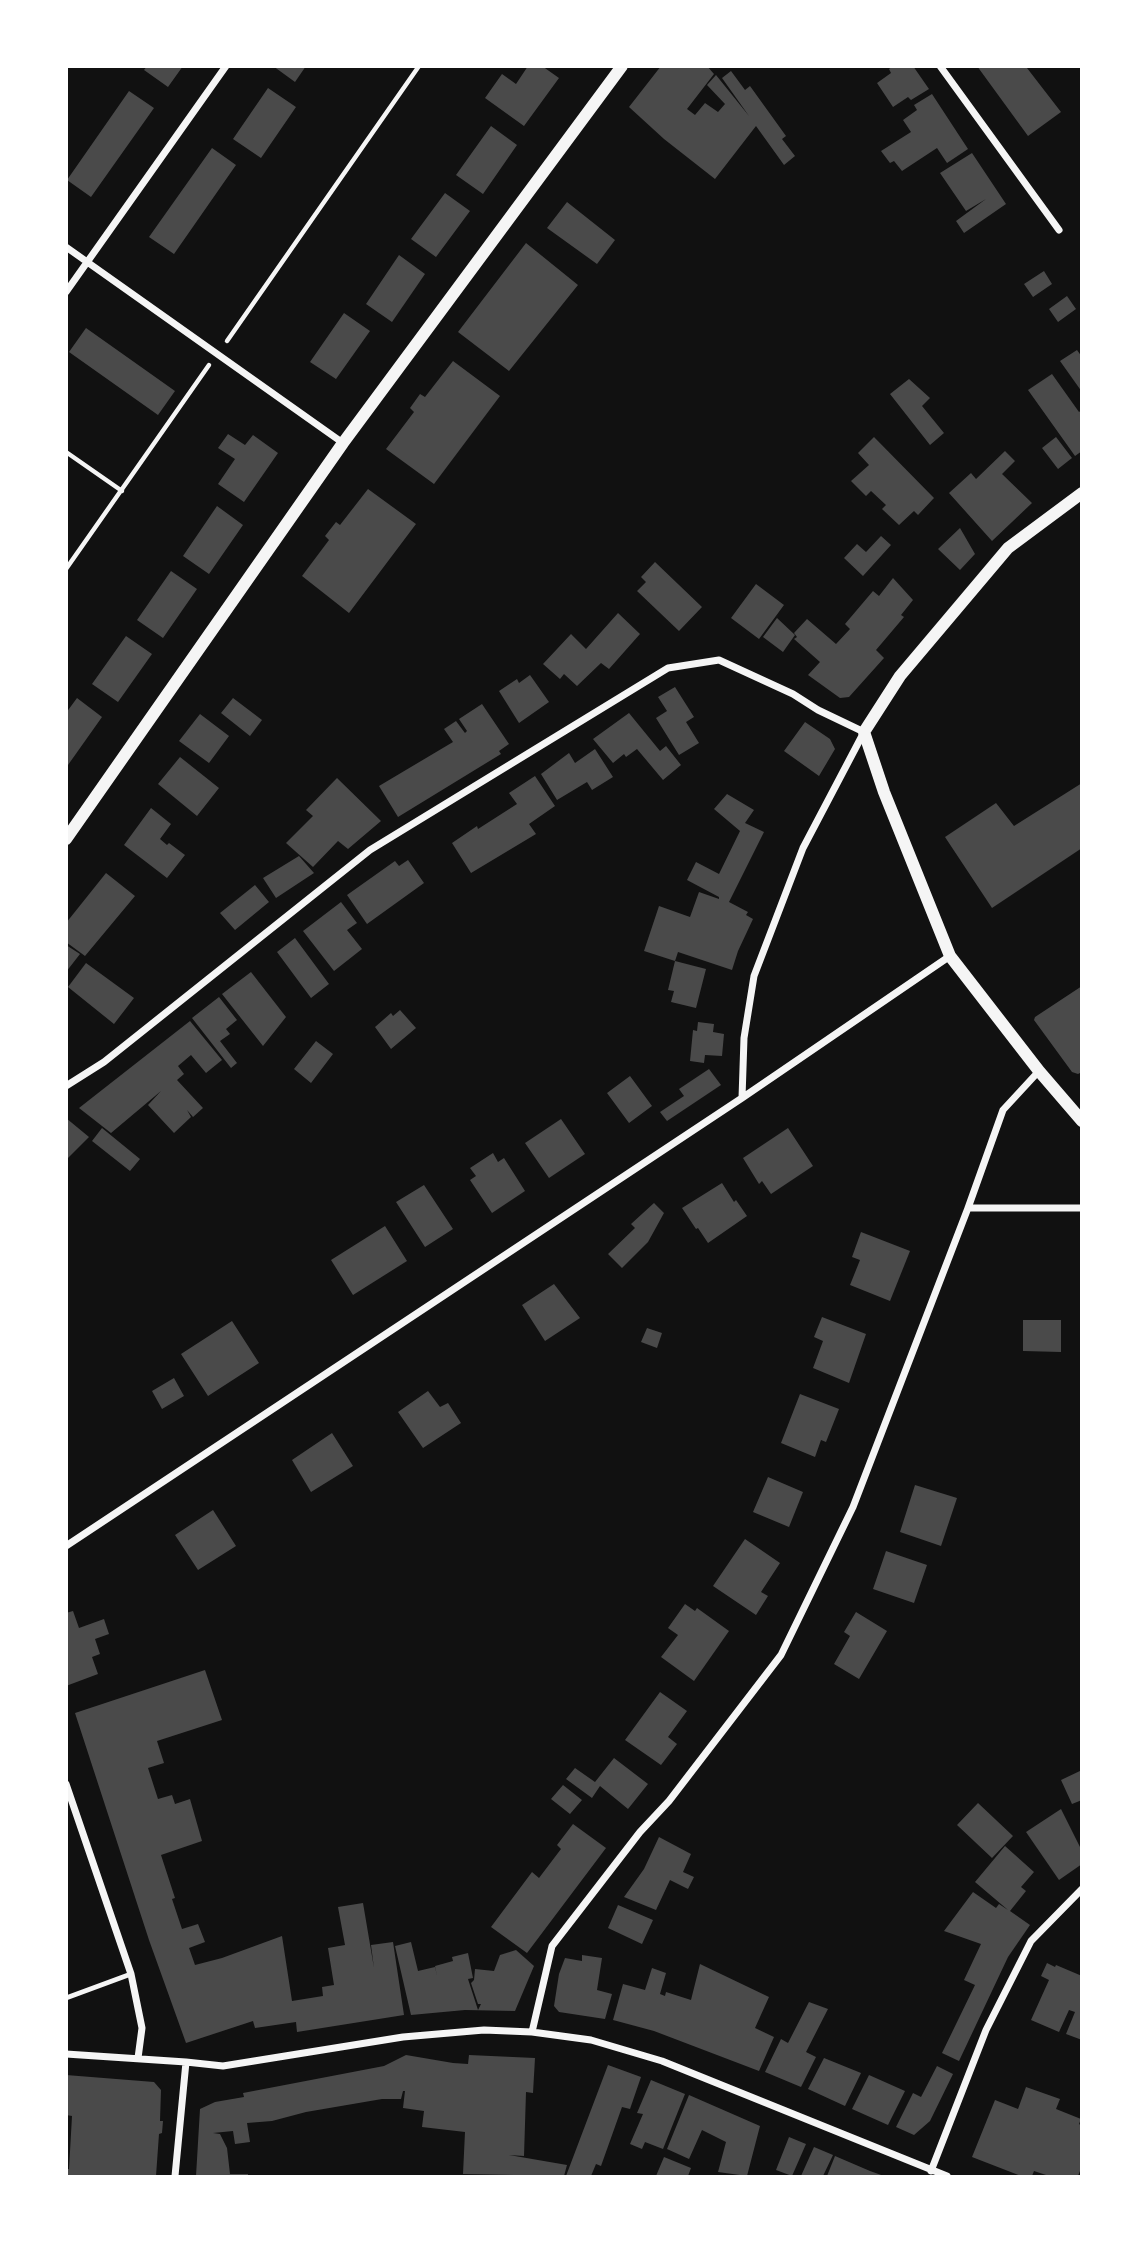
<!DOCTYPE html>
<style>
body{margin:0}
#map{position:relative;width:1148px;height:2243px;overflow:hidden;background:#111;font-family:Overpass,sans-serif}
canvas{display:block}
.frame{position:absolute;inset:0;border:68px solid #fff;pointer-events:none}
</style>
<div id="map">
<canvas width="1148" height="2243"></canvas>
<div class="frame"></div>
</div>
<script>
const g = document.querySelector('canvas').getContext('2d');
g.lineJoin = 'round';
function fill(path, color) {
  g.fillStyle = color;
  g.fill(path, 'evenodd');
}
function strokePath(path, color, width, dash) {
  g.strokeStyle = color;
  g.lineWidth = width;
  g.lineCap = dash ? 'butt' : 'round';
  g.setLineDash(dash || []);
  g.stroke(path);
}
const building = new Path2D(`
 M147 66H183L168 87 144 70Z
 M273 66H306L295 82Z
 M528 66H542L559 78 524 126 485 98 502 74 516 84Z
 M661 66H707L714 74 687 109 695 115 705 103 718 112 725 104 707 85 716 75 749 116 722 78 731 71 745 90 750 86 786 136 782 139 795 156 784 165 756 126 715 179 664 139 629 107Z
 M893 66H913L929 89 911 100 908 97 893 107 877 83 891 73 889 69Z
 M977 66H1030L1027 68 1061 112 1028 136Z
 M268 88 296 107 261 158 233 139Z
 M129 91 154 108 91 197 67 180Z
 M932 94 968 149 947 163 937 148 902 171 894 161 890 163 881 151 911 132 903 120 917 110 914 105Z
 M491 126 517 145 483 194 456 175Z
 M212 148 236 165 174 254 149 237Z
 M972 153 1006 204 964 233 956 221 986 199 966 211 940 173Z
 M445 193 470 211 436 257 411 239Z
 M567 202 615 240 597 264 547 228Z
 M526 243 578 285 509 371 458 332Z
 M399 255 425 274 392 322 366 304Z
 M1044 271 1052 284 1033 297 1024 284Z
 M1067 296 1076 309 1058 322 1049 309Z
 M344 313 370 331 336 379 310 362Z
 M86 328 175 391 158 415 69 352Z
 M1077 350 1082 357V392L1060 361Z
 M453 361 500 396 434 484 386 449 414 412 410 408 420 394 425 397Z
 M1052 374 1079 412 1082 410V451L1075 456 1028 390Z
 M909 379 930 398 922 406 944 433 930 445 890 394Z
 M228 434 245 445 253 435 278 453 244 502 218 484 235 459 218 448Z
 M874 437 934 498 918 515 914 511 899 525 882 509 886 505 871 491 866 496 851 481 869 465 858 453Z
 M1056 437 1072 458 1058 469 1042 448Z
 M1005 451 1015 461 1002 474 1032 503 992 541 949 493 971 473 976 479Z
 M368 489 416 524 349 613 302 576 329 540 325 536 336 522 340 525Z
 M217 506 243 525 209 574 183 556Z
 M960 528 975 554 960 570 938 549Z
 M881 536 891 545 863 576 844 558 857 544 866 552Z
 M655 562 702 607 679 631 637 591 646 582 641 577Z
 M171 571 197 589 163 638 137 620Z
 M893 578 913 600 901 615 904 617 876 650 884 658 849 697 840 698 808 675 820 662 794 639 797 637 794 633 807 619 836 644 850 629 845 624 873 591 879 596Z
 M756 584 784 605 759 639 731 618Z
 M618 613 640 634 609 669 601 663 577 686 564 674 560 679 543 664 571 634 586 649Z
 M777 618 795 635 783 652 763 637Z
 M126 636 152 654 118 702 92 684Z
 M530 675 549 702 519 723 499 691 517 679 519 683Z
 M675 687 694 717 686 722 699 743 679 755 656 718 667 711 658 697Z
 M77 698 102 717 68 765 66 763V713Z
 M233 698 262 720 250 736 221 713Z
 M482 704 509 744 499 751 501 754 398 817 379 786 453 742 444 729 456 721 465 733 467 731 459 719Z
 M629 713 660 751 666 746 681 765 663 780 637 749 626 757 624 754 613 763 593 739Z
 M200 714 229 736 209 763 179 741Z
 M805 722 830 739 835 749 819 776 784 751Z
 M595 749 613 777 592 790 587 782 557 800 541 774 569 753 575 763Z
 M180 757 219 788 197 816 158 784Z
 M535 776 555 806 529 824 536 834 471 873 452 843 477 826 478 829 517 804 509 793Z
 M337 778 381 821 348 849 338 841 313 867 286 843 313 816 306 810Z
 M1082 783V848L992 908 945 837 996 803 1014 826Z
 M727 794 754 810 745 823 764 832 729 902 748 912 746 915 753 919 738 951 732 970 678 952 675 961 644 951 659 906 690 917 699 892 719 899V897L687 880 696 862 719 874 740 831 714 809Z
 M151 808 171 824 160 839 167 845 169 843 185 855 167 878 124 845Z
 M299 856 314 873 276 898 263 878Z
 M408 860 424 883 367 924 347 895 395 861 399 866Z
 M106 873 135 896 85 956 66 942V923Z
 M255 885 269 902 235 930 220 913Z
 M341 902 357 923 347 930 362 949 334 971 303 931Z
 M295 938 329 984 311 998 277 952Z
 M66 945 80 954 66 972Z
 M675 961 706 969 696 1008 671 1002 674 991 668 990Z
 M86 963 134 998 114 1024 68 987Z
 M251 972 286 1017 263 1046 222 994Z
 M1082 986V1072L1078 1074 1072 1072 1034 1020 1035 1017Z
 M219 997 237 1020 226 1029 230 1034 220 1041 237 1063 231 1068 192 1018Z
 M400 1010 416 1028 391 1049 375 1027 391 1013 393 1016Z
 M190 1021 222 1060 206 1073 191 1055 178 1066 184 1074 177 1080 203 1108 193 1117 187 1110 191 1117 174 1133 148 1105 161 1091 111 1133 79 1108Z
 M698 1022 714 1024 713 1032 724 1034 722 1056 705 1055 704 1063 690 1061 693 1030 697 1031Z
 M316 1041 333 1054 311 1083 294 1069Z
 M709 1069 721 1085 667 1121 660 1112 684 1096 679 1089Z
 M630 1076 652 1106 629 1123 607 1093Z
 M66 1118 89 1137 66 1160Z
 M561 1119 585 1154 549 1178 525 1143Z
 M102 1128 140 1159 130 1171 92 1141Z
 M788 1128 813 1166 771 1194 762 1181 759 1184 743 1158Z
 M493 1153 498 1162 504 1158 525 1191 492 1213 470 1180 476 1176 470 1168Z
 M722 1183 734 1202 736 1200 747 1216 708 1243 698 1228 696 1229 682 1208Z
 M424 1185 453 1229 425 1247 396 1202Z
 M654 1203 664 1213 648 1242 622 1268 608 1254 635 1228 631 1224Z
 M385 1226 407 1261 353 1295 331 1260Z
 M861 1232 910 1251 890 1301 850 1285 860 1260 852 1257Z
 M554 1284 580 1318 545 1341 522 1305Z
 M822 1317 866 1334 849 1383 813 1368 823 1341 814 1337Z
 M1023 1320H1061V1352L1023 1351Z
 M232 1321 259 1363 208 1396 181 1354Z
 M647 1328 662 1333 657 1348 641 1342Z
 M174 1378 184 1396 162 1409 152 1391Z
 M428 1391 440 1407 448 1403 461 1423 423 1448 398 1412Z
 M800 1394 839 1409 826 1442 821 1440 815 1457 781 1443Z
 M332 1433 353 1466 311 1492 292 1460Z
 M768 1477 803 1492 789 1527 753 1512Z
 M915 1485 957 1498 941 1546 900 1532Z
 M213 1510 236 1546 198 1570 175 1535Z
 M745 1539 780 1563 761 1592 768 1596 756 1615 713 1586Z
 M886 1551 927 1565 914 1603 873 1589Z
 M685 1604 695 1611 697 1608 729 1631 694 1681 661 1657 678 1635 668 1628Z
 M73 1611 79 1628 104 1619 109 1634 95 1639 100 1654 92 1657 98 1674 66 1686V1613Z
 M856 1612 887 1631 859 1679 834 1664 850 1636 844 1632Z
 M205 1670 222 1720 157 1741 164 1763 148 1768 158 1799 172 1795 175 1804 190 1799 202 1841 161 1855 175 1898 172 1899 182 1929 198 1924 205 1942 189 1948 195 1965 222 1958 282 1936 292 2001 323 1996 322 1987 334 1985 328 1948 345 1945 338 1907 363 1903 374 1968 371 1945 393 1942 404 2015 297 2032 296 2022 255 2028 253 2021 186 2043 149 1940 75 1713Z
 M660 1692 687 1711 668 1737 677 1744 661 1765 625 1740Z
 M614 1758 648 1784 628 1809 600 1786 592 1798 566 1779 575 1768 595 1782Z
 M1082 1770V1800L1072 1804 1061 1780Z
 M563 1785 582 1800 570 1814 551 1799Z
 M978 1803 1013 1836 992 1858 957 1825Z
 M1061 1809 1082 1851V1864L1059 1880 1026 1832Z
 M573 1824 606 1848 527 1953 491 1927 532 1872 539 1878 561 1849 557 1845Z
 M659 1837 691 1854 683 1872 694 1877 688 1889 670 1880 656 1910 624 1897 644 1869Z
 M1005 1846 1034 1872 1021 1887 1026 1891 1010 1911 1030 1925 1008 1957 959 2061 942 2053 975 1985 964 1980 981 1944 944 1931 973 1892 996 1908 999 1904 1008 1910 975 1882Z
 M618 1905 653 1920 642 1944 608 1928Z
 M411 1942 418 1971 435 1967 437 1976 435 1966 453 1961 452 1957 468 1953 473 1978 468 1979 478 2010 481 2004H478L471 1983 474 1980 475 1969 494 1971 500 1955 516 1950 534 1966 515 2011 465 2010 411 2015 395 1946Z
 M582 1955 602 1958 597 1990 612 1994 605 2019 559 2012 554 2006 559 1974 565 1958 582 1961Z
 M1047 1963 1055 1967 1056 1965 1082 1976V2040L1066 2034 1075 2012 1069 2010 1059 2032 1031 2020 1049 1980 1041 1976Z
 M700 1964 769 1997 755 2028 774 2037 759 2071 654 2031 613 2020 623 1984 645 1990 652 1968 666 1973 660 1994 665 1996 666 1992 691 2000Z
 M809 2002 828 2009 806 2052 816 2057 801 2087 765 2072 781 2039 788 2043Z
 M406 2055 453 2063 468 2064 469 2055 535 2058 533 2093 526 2092 524 2156 509 2155 567 2165 564 2176 463 2174 465 2132 422 2127 424 2111 403 2108 405 2091H403L401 2099H382L306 2112 272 2121 247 2123 250 2142 235 2144 233 2131 213 2133 220 2134 227 2148 230 2174H248V2176H196L200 2109 215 2102 244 2097 243 2093 384 2066Z
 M824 2058 861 2073 845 2106 808 2089Z
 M608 2065 641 2077 630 2109 622 2107 601 2166 596 2164 591 2176H566Z
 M937 2066 953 2074 930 2121 914 2135 896 2127 913 2093 921 2097Z
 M66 2075 154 2082 161 2090 160 2121H163L162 2133 159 2134 156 2176H66V2169H69L72 2116 66 2115Z
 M869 2075 905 2091 888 2125 852 2109Z
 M651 2080 685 2094 663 2149 645 2142 642 2149 630 2144 643 2114 637 2113Z
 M1026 2087 1060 2099 1056 2109 1081 2119 1079 2124 1082 2126V2166L1078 2176H1049L1034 2171 1032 2176H1021L972 2157 995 2100 1018 2109Z
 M689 2095 760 2126 747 2176 718 2172 726 2142 702 2130 689 2159 667 2149Z
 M789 2137 806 2144 792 2176 776 2170Z
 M814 2147 833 2155 823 2176H801Z
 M835 2156 870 2171 884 2176H827Z
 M664 2157 691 2168 688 2176H656Z`);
const path = new Path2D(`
 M227 341 419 66
 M66 452 122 491
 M66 569 209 365`);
const service = new Path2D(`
 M66 1998 131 1974`);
const minor = new Path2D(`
 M940 66 1059 230
 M66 247 343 443
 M66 292 226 66
 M66 1086 104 1062 370 850 668 668 719 660 793 694 818 710 864 732 803 848 754 976 744 1038 742 1098
 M968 1208H1082
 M66 1546 742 1098 950 956
 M66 1784 131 1974 142 2028 138 2058
 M532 2032 552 1946 640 1832 669 1801 781 1655 853 1507 968 1208 1003 1110 1039 1071
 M66 2054 186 2062 223 2066 403 2037 484 2030 532 2032 591 2040 662 2061 947 2176
 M931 2171 986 2030 1031 1941 1082 1889
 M175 2176 186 2062`);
const tertiary = new Path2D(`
 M1082 493 1008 548 900 676 864 732 884 792 950 956 1039 1071 1082 1121
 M66 839 343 443 622 66`);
fill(building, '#4a4a4a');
strokePath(path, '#f5f5f5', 4.5);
strokePath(service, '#f5f5f5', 5);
strokePath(minor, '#f5f5f5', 7);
strokePath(tertiary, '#f5f5f5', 12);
</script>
